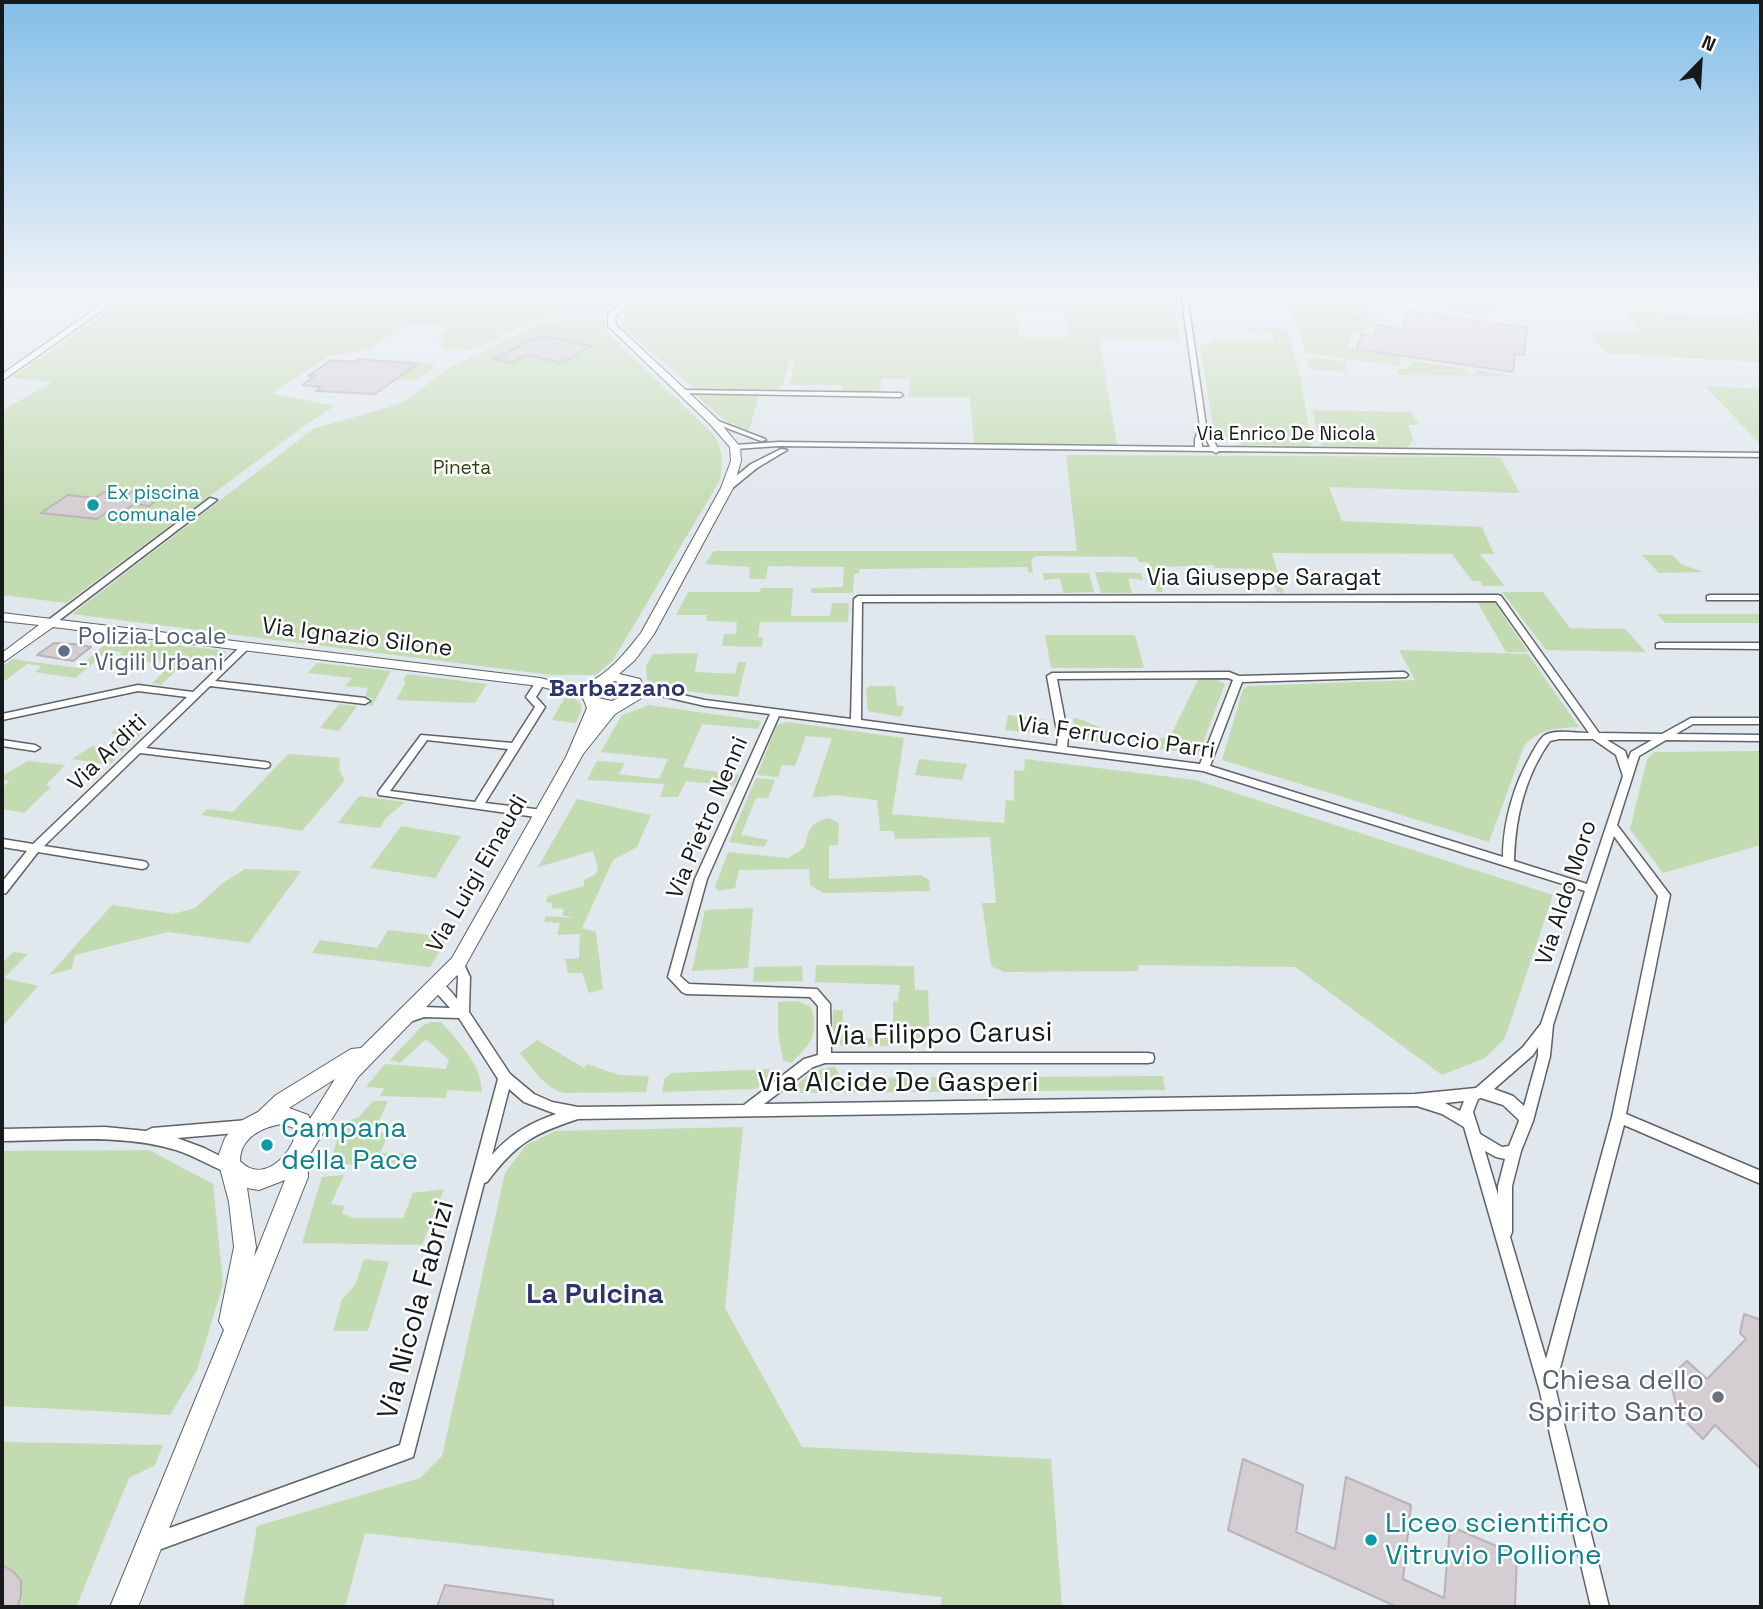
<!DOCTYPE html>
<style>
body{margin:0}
#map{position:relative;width:1763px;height:1609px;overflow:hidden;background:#e0e7ed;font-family:"Space Grotesk",sans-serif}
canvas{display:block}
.frame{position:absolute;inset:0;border:4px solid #171a1b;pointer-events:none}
.north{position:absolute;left:1665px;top:28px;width:70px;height:70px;-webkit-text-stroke:5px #fff;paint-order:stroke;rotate:24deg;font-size:19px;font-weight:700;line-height:28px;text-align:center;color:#171a1b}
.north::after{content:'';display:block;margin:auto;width:24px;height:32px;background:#171a1b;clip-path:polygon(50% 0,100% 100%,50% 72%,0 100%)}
</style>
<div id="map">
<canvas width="1763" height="1609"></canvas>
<div class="frame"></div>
<div class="north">N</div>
</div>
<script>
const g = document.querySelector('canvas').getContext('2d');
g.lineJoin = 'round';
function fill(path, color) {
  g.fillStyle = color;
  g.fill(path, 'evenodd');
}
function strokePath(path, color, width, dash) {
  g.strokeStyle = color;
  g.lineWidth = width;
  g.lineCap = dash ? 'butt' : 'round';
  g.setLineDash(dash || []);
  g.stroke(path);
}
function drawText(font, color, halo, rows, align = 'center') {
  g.font = font + ' "Space Grotesk",sans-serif';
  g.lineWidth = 5;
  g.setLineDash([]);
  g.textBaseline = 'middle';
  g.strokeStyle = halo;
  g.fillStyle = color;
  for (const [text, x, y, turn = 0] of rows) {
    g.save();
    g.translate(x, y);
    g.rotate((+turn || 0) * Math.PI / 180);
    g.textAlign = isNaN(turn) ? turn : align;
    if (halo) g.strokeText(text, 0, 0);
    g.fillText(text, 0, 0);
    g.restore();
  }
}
const green = new Path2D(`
 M134 294H626C594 323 575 310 539 319 507 327 478 359 442 349L443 338 436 337 448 326 407 323 369 350 329 356 272 393 335 406 304 426 66 603 2 595V411L52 382 11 378Z
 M644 294H1174L1179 340 1099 338 1117 445 974 444 970 397H908L910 379H881L880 393 842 392 843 385H790L795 358H790L783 384 779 389 696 390 623 328 625 311ZM1016 309H1063L1068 337H1019Z
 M1412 294C1436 294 1478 288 1495 308 1476 329 1433 300 1412 294Z
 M1298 297 1371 308 1389 319 1317 305Z
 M1287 298 1306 306 1363 315 1377 322 1365 324 1363 331 1367 334 1349 333 1348 347 1403 354 1400 366 1306 353Z
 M1748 309 1761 310V362L1606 353 1589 332 1643 334 1624 311 1754 319Z
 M591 318 604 320 607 332 714 435C723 451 723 462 720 480L613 660 596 675H551L72 614 313 429 402 403 449 368 544 322Z
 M1243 327 1286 329 1300 375 1312 446 1243 445 1214 432 1200 344H1213V339H1275L1272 332 1244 331Z
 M361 357 426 363 433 364 434 369 413 381 397 380 417 364Z
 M1314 358 1348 362 1345 372 1310 369 1307 360Z
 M1414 361 1465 369V373L1476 374 1477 370 1513 376 1399 375 1396 369H1405Z
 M1705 386 1761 389V445Z
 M694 394 759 395 749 431 727 422Z
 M1312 410 1411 412 1419 425H1408L1413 440 1407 448 1321 446Z
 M1066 455 1500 457 1520 493 1329 487 1342 521 1482 527 1494 554H1480L1505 586H1483L1480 581H1472L1452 554 1272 553 1284 593 1277 592 1269 572 1263 569 1215 568 1213 565 1157 567 1163 592H1157L1149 563 1139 562 1136 557 1036 556 1031 559 1033 573 1028 572 1027 567 860 569 859 573 854 574 853 593H811V588L843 587 844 567 768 566 766 579H749L750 567 705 564 714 551H1077Z
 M1642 555H1672L1681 564 1703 572 1659 573Z
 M1095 572 1141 573 1143 580 1128 578 1132 593H1101Z
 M1043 573H1089L1094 592 1063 593 1060 578 1044 580Z
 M761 588H793L791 616H830L832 603H849L848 622H760L758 637 763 638 762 647 722 646 724 634H736L737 622 706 621 707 615H676L688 592H760Z
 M1502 592H1543L1570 628 1625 629 1646 652 1546 650Z
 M1478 603H1495L1528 652H1506Z
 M1657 614H1761V623H1665Z
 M1045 635H1135L1144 668H1051Z
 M114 637 226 651 225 657C192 655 184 663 161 685L152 683 178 659 163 657 156 663 117 658 122 652 109 650 75 678 35 672 41 666 27 664 2 683V667L12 659 78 668Z
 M1399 650 1528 654 1579 727C1556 728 1539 729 1524 746L1489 842 1222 760 1243 689 1248 686 1415 680Z
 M698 653 695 672 735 674 738 662H746L738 697 667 689 647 680 646 666 653 654Z
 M317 663 391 671 372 706H368L373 698 365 697 368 688 345 686 352 678 308 673Z
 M407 674 487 684 475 703 396 700 405 684 404 678Z
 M1214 679 1225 684 1200 751 1197 753 1160 749V738L1169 739 1198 680Z
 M870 686H895L897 705 904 707 901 717 868 711 866 690Z
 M567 694 580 702 582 709 576 723 552 720Z
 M339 704 357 706 339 731 320 728Z
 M649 705 761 721 758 729 702 724 683 767 739 775 734 786 686 781 678 797H660L665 784 587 780 597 761 625 763 619 774 659 779 668 759 601 752 622 715Z
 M1008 715 1047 720 1052 736 1005 730Z
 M1074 718C1081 718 1105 731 1118 733V745L1072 739Z
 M787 722 904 738 892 814 1004 823 1006 800 1014 801V770L1024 771 1025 759 1195 780 1553 895 1505 1038 1485 1058 1442 1075 1295 967 1138 965V971L1004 972 991 966 982 903H996L990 837 895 839 894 831H880L877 800 834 795 812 798 832 738 806 736 795 766 782 765 778 777 757 775 777 725Z
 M118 727 145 730 109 765 72 759 92 746 106 748 119 735 111 733Z
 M1761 751V845L1663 873 1630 829 1647 759 1654 752Z
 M288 754 340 758 339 770 345 780 302 831 201 815 207 809 233 812Z
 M919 759 967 764 962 780 915 775Z
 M28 761 65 765 46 785 51 787 24 813 2 809V788L9 781 2 780V776Z
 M756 778 775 780 768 798H756L741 835 768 840 764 847 729 842Z
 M359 796 405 802 386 818 380 828 338 823Z
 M577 799 651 815 637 847 613 860 582 928 596 932 603 989 589 993 582 973H568L565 959 579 958 580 934 557 935 560 923 544 922 546 916 573 918 562 915 564 909 551 908 553 903 546 902 548 896 584 886V880L595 875 598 869 593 851 538 867Z
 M829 818 839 823 838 845H829V879L921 875 929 880 930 891 823 893 810 885 809 869 739 870 735 888 718 891 715 887 728 852 788 858 804 848C810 829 809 822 829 818Z
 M401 826 461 836 435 878 370 868Z
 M245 869 301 871 249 943 168 932 75 955 72 969 49 975 112 905 173 914 195 908 223 883Z
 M753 908 748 968 692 971 705 910Z
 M388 930 448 937 430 967 312 953 320 940 377 948Z
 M13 952 28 954 4 978 38 986 2 1027V964Z
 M816 965 914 966 915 990H928L930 1045 844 1047C830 1038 833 1024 833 1010H843V1038H893V1002L898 1001 900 985 815 982Z
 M802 966 803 981 753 982 754 967Z
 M798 1001 811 1007C819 1035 811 1044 791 1063L783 1060 778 1032V1002Z
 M431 1022H441C458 1041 482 1066 482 1092L448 1090 445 1098 380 1096 384 1088 366 1087 385 1064 446 1069 449 1060 426 1039 400 1063 390 1060 422 1026Z
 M537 1040 584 1068 587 1064 619 1075 649 1076 646 1092 563 1093C543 1086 533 1069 520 1053Z
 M835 1067 841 1078 1163 1076 1165 1090 797 1093 795 1088C805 1074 819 1068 835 1067Z
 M775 1069 778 1072 756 1089 662 1092 665 1078 672 1073Z
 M373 1101H388L374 1132 389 1133 380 1153 416 1154 411 1165 358 1161 354 1165 330 1162 343 1123 359 1117Z
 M743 1127 725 1308 802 1447 1051 1459 1062 1607H941V1597L365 1533 345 1607H243L257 1526 420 1478 442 1456 505 1173 526 1145 555 1131Z
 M149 1150 213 1184 223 1284 197 1370 170 1415 2 1406V1151Z
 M344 1175 331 1204 345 1206 342 1213 353 1218H403L413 1193 444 1189 422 1245 302 1243 322 1177Z
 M364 1259 389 1262 368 1331H333L342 1299 355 1285Z
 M2 1442 163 1445 155 1465 129 1478 76 1607H2Z`);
const building = new Path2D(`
 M1408 311 1527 328 1524 355 1515 354 1513 372 1356 349 1362 335 1373 336 1377 325 1402 329Z
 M538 337 559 339 591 346 561 363 527 355 511 363 494 359Z
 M359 359 417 364 375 394 316 391 321 387 302 385 314 376H308L331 360 355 362Z
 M133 491 166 494 149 506 134 504 121 513 109 511 97 519 41 513 68 495 95 498 104 492 128 494Z
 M54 643 73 644 91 647 73 661 37 655Z
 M1744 1314 1761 1320V1469L1715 1425 1703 1439 1679 1415 1669 1377 1687 1361 1707 1379 1746 1339 1740 1333Z
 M1243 1459 1303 1485 1296 1532 1335 1549 1346 1477 1411 1505 1403 1579 1444 1598 1450 1526 1517 1555 1515 1607H1397L1228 1530Z
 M2 1565 14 1572 21 1581V1596L17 1607H2Z
 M445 1585 553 1600V1607H437Z`);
const street = new Path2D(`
 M1181 294H1187L1206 426 1217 447 1761 453V457L1219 451 1216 453 1212 451 779 446 735 449 731 447 735 445 779 442 1195 447V439L1200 426ZM1204 434 1210 447H1202L1201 439Z
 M682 390 900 393 903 395 900 397 680 393 679 392Z
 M713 419 765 439 766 440 761 441 711 422 710 421Z
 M781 449 787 450 757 468 730 490H724V486L751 464Z
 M210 498 217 500 53 625H47V621Z
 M1498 595 1501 596 1599 733 1662 734 1691 718H1761V724H1693L1676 734 1761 735V741L1666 740 1639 756 1617 825 1670 895 1626 1114 1761 1171V1184L1624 1125 1555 1387 1609 1607H1591L1539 1388 1464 1127 1442 1114 1417 1106 578 1119C532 1134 516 1144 487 1182L484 1183 413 1457 153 1552 147 1549 144 1543 147 1537 153 1534 400 1445 498 1079 459 1018 424 1017 407 1023 403 1022 401 1018 403 1014 424 1007 450 1008 433 989 431 986 433 983C443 979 451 992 457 999L458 977 452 963 454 960 458 958 462 960 470 977 469 1012 510 1074 534 1094 552 1102 578 1107 744 1105 804 1059 818 1055V1006L810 997 686 994 682 992 668 977 695 879 770 714 705 706 635 690 633 688 635 686 638 685 705 700 851 719 854 599 858 596ZM1496 601 1589 733C1576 733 1556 729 1545 735 1540 738 1535 748 1532 753 1514 784 1503 822 1503 857L1210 766 1242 682 1406 677 1408 675 1406 673 1403 672 1239 676 1229 672 1052 673 1047 676 1058 737 1057 746 861 720 862 602ZM1228 678 1233 680 1200 764 1067 747 1068 737 1057 679ZM779 716 1203 771 1585 891 1541 1024 1523 1047 1476 1088 1415 1094 764 1104 813 1067 825 1063H1148L1153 1062 1154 1058 1153 1054 1148 1053H831L830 1004 817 989 689 984 680 976 707 879ZM1559 739H1593L1616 755 1623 776 1587 884 1514 861C1515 818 1525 776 1550 741ZM1607 740H1652L1631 752 1628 760 1625 751ZM1614 836 1658 896 1612 1117 1546 1359 1510 1237 1512 1232V1186L1521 1151 1533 1121 1550 1056 1553 1025ZM1538 1047V1056L1524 1106 1513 1096 1494 1089 1533 1055ZM509 1089 524 1102 556 1114C530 1123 510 1134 492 1155ZM1481 1098 1503 1105 1518 1119 1519 1121 1509 1146 1502 1147 1480 1134 1473 1112 1478 1099ZM1464 1101 1460 1111 1445 1103ZM1485 1151 1496 1157 1505 1159 1498 1186V1195Z
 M1710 595H1761V600H1707V596Z
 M1659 643H1761V649L1656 648V644Z
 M244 645 248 648 247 650 215 681 365 698 370 701 365 704 210 686 146 748 265 762 269 763 270 765 269 767 265 768 140 753 44 846 142 861 146 862 148 865 146 868 142 869 38 852 6 893 2 894V882L27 851 2 847V839L33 844 187 697 138 691 2 720V714L138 685 193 692 241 646Z
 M540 679 545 682 536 697 545 707 485 803 543 810 548 814 547 817 543 818 379 795 378 793 379 791 421 735 512 743 535 707 526 697 537 680ZM427 740 508 749 475 802 390 791Z
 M2 740 35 745 40 748 35 751 2 746Z
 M248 1120 253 1122 255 1126 253 1130 248 1132 177 1138 204 1148 236 1164 238 1168 236 1172 231 1174C212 1167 195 1156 176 1150 119 1133 60 1141 2 1141V1129L105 1127 146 1131 152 1128Z`);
const secondary = new Path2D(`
 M116 294H126L2 381V374Z
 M631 294H641L615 317 616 325 717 419 740 447 741 461 733 488 654 634 635 660 619 674 640 679 645 688 640 699 615 714 583 754 464 968 358 1077 308 1157V1177L138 1607H110L224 1330 219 1321 234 1247 229 1202 219 1164V1154L225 1138 237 1123 258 1112 276 1095 351 1049 361 1048 452 958 566 757 587 708 583 698 539 686 53 627 2 663V653L39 625 2 621V613L540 678 584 689 587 683C609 674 626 652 641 633L721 488 731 461 730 447 709 423 608 326V314ZM615 681 629 685V693L612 701 598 698V688ZM335 1079 310 1119 308 1115 289 1108ZM282 1124 294 1128 296 1133C290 1157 262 1184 240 1161 240 1138 262 1127 282 1124ZM285 1180 258 1248 254 1257 256 1247 247 1188 259 1190Z`);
const markers = [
 [93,505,7,"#0f9aa8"],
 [64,651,7,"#5c6f8a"],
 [267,1145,7,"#0f9aa8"],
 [1718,1397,7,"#6b7280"],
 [1371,1540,7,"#0f9aa8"]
];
const farStreetnames = [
 ["Via Enrico De Nicola",1286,435]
];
const farParknames = [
 ["Pineta",462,469]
];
const farCulturenames = [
 ["Ex piscina",107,494],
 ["comunale",107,516]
];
const streetNames = [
 ["Via Giuseppe Saragat",1264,579],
 ["Via Ignazio Silone",357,638,7],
 ["Via Ferruccio Parri",1116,738,8],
 ["Via Arditi",108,753,-44],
 ["Via Pietro Nenni",708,818,-67],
 ["Via Luigi Einaudi",478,874,-60],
 ["Via Aldo Moro",1567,893,-72]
];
const serviceNames = [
 ["Polizia Locale",78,638],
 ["- Vigili Urbani",78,664]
];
const neighbourhoodNames = [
 ["Barbazzano",617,689]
];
const nearStreetnames = [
 ["Via Filippo Carusi",939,1035,-1],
 ["Via Alcide De Gasperi",898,1083],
 ["Via Nicola Fabrizi",417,1310,-75]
];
const nearCulturenames = [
 ["Campana",281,1129],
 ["della Pace",281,1161],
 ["Liceo scientifico",1385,1524],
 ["Vitruvio Pollione",1385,1556]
];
const nearNeighbourhoodnames = [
 ["La Pulcina",595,1295]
];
const nearWorshipnames = [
 ["Chiesa dello",1704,1381],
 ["Spirito Santo",1704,1413]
];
fill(green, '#c3dbb0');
fill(building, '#d4cdd2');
strokePath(building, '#b9b2b7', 2);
strokePath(street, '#5d6368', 3);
strokePath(secondary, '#5d6368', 2);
fill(street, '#fff');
fill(secondary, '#fff');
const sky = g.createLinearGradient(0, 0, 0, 520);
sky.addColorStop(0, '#83bee8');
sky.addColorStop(0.57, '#f1f4f7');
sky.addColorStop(1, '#f1f4f700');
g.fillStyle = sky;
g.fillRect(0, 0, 1763, 520);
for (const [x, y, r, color] of markers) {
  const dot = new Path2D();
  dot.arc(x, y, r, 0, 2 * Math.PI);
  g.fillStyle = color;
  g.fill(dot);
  strokePath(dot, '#fff', 2.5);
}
drawText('19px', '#171a1b', '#fff', farStreetnames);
drawText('19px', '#2c450f', '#fff', farParknames);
drawText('19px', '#0d838f', '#fff', farCulturenames, 'left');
drawText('23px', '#171a1b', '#fff', streetNames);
drawText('23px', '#4e5e75', '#fff', serviceNames, 'left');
drawText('bold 24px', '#2d346e', '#fff', neighbourhoodNames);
drawText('28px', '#171a1b', '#fff', nearStreetnames);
drawText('28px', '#0d838f', '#fff', nearCulturenames, 'left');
drawText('bold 28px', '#2d346e', '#fff', nearNeighbourhoodnames);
drawText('28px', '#5b616d', '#fff', nearWorshipnames, 'right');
</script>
